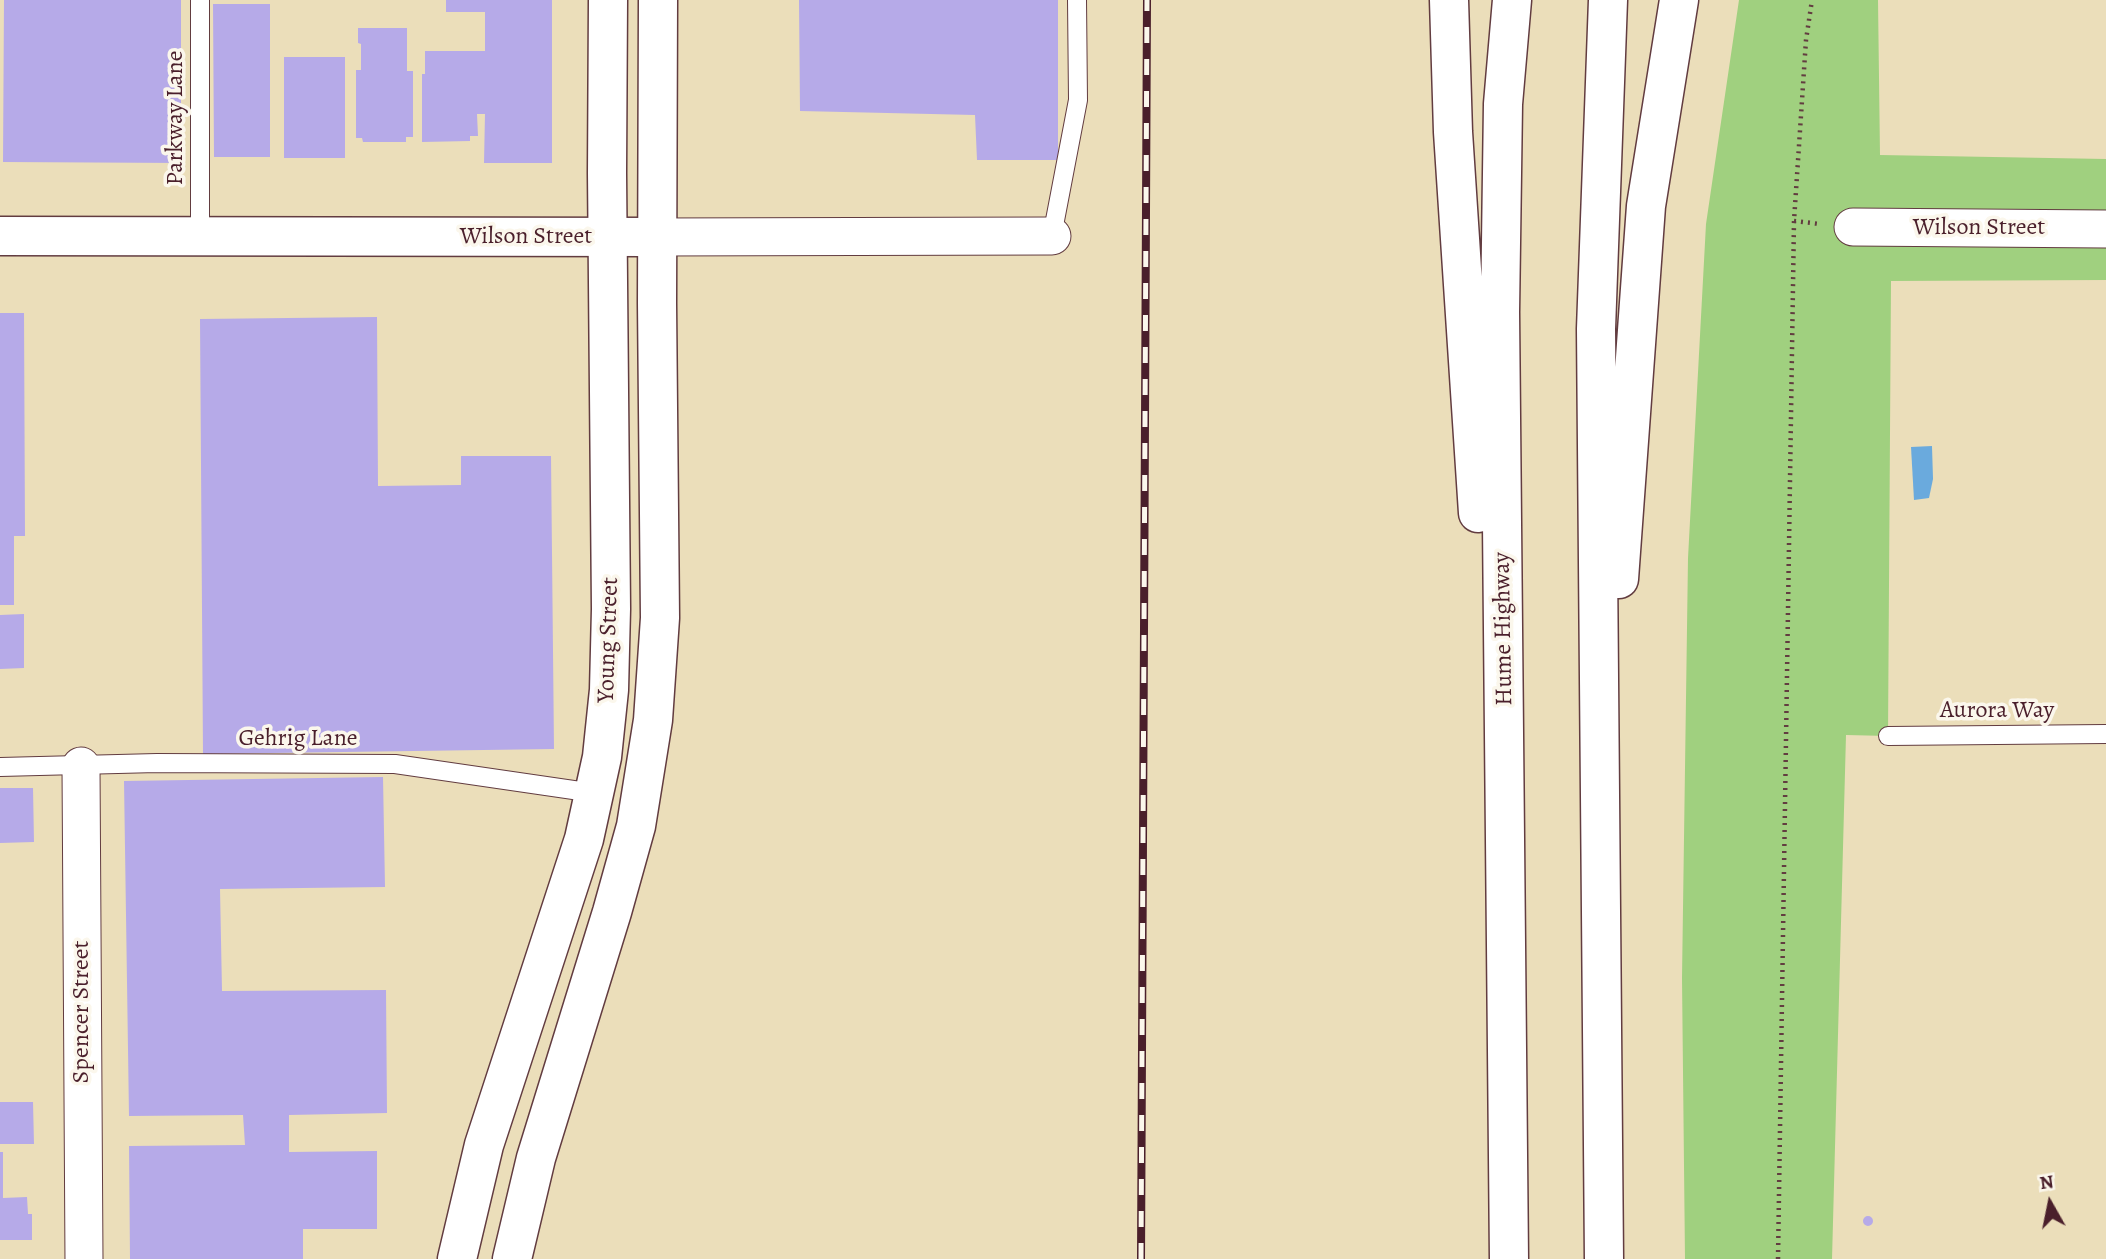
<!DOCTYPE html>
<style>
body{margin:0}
#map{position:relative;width:2106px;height:1259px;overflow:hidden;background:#ebdeba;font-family:Alegreya,serif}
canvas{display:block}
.north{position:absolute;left:2015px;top:1168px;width:70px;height:70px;-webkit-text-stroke:5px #fbf7ec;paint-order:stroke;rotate:351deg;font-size:19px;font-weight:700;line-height:28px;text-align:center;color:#4a1f2b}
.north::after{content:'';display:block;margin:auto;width:24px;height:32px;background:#4a1f2b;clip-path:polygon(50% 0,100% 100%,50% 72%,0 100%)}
</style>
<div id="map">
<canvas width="2106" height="1259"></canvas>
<div class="north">N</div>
</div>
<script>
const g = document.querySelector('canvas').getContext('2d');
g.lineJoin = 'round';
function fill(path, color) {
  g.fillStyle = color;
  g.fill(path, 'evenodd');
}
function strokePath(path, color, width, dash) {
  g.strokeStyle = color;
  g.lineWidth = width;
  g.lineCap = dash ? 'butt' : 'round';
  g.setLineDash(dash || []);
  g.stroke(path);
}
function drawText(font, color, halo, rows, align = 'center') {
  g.font = font + ' Alegreya,serif';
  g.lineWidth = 7;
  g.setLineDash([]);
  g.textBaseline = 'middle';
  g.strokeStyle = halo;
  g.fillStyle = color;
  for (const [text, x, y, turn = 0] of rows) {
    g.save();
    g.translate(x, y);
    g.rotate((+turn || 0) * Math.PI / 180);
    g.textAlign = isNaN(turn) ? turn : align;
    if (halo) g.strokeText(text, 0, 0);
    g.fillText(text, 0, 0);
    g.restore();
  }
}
const green = new Path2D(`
 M1739 0H1878L1880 155 2106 159V280L1891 281 1888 736 1846 735 1832 1259H1685L1682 978 1688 558 1706 224Z`);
const water = new Path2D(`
 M1932 446 1933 479 1929 498 1914 500 1911 447Z`);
const building = new Path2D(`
 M4 0H181V163L3 162Z
 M446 0H552V163H484L485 114H477L478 136H470V141L422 142V74H425V51H485V12H446Z
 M799 0H1058V160H977L975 115 800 111Z
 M213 4H270V157H214Z
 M358 28H407V71H413V137H406V142H363L362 138H356V70H361V44L358 43Z
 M284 57H345V158H284Z
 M0 313H24L25 536H14V605H0Z
 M377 317 378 486 461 485V456H551L554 749 203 754 200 319Z
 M24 614V668L0 669V615Z
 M383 777 385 887 220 889 222 991 386 990 387 1113 289 1115V1152L377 1151V1229H303V1259H130L129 1146 245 1145 243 1115 129 1116 124 781Z
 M0 788H33L34 842 0 843Z
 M0 1102H33L34 1144H0Z
 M0 1152H3V1198L27 1197 28 1214H32V1240H0Z
 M1863 1221a5 5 0 1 1 10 0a5 5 0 1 1-10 0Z`);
const path = new Path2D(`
 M1794 221 1820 224
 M1778 1259 1794 221 1806 40 1812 0`);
const service = new Path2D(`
 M200 236V0
 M1052 236 1078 100 1077 0
 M1888 736 2106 734
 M0 767 157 763 395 764 594 793`);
const minor = new Path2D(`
 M1853 227 2106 229
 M658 237 1052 236
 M81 766 84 1259`);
const tertiary = new Path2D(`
 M0 236 658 237`);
const primary = new Path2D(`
 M457 1259 484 1145 584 839 602 757 609 690 611 609 607 173 608 0
 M512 1259 536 1158 612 912 636 826 653 720 660 618 657 303 658 0`);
const motorway = new Path2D(`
 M1449 0 1453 132 1478 513
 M1619 579 1646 206 1679 0
 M1509 1259 1500 312 1503 104 1512 0
 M1604 1259 1596 329 1608 0`);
const rail = new Path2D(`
 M1141 1259 1147 0`);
const streetNames = [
 ["Parkway Lane",176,118,-90],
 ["Wilson Street",1979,228],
 ["Wilson Street",526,237],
 ["Hume Highway",1504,629,-91],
 ["Young Street",609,640,-88],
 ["Aurora Way",1997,711],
 ["Gehrig Lane",298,739],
 ["Spencer Street",82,1012,-90]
];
fill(green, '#a0d07f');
fill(water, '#6aaadd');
fill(building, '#b6aae8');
strokePath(service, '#623c40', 20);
strokePath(minor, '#623c40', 39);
strokePath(tertiary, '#623c40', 41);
strokePath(primary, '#623c40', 41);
strokePath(motorway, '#623c40', 41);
strokePath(path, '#623c40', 4.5, [2, 5]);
strokePath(service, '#fff', 18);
strokePath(minor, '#fff', 37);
strokePath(tertiary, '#fff', 38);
strokePath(primary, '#fff', 38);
strokePath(motorway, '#fff', 38);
strokePath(rail, '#4a1f2b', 8);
strokePath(rail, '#fbf7ec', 5, [16]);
drawText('24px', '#4a1f2b', '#fbf7ec', streetNames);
</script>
